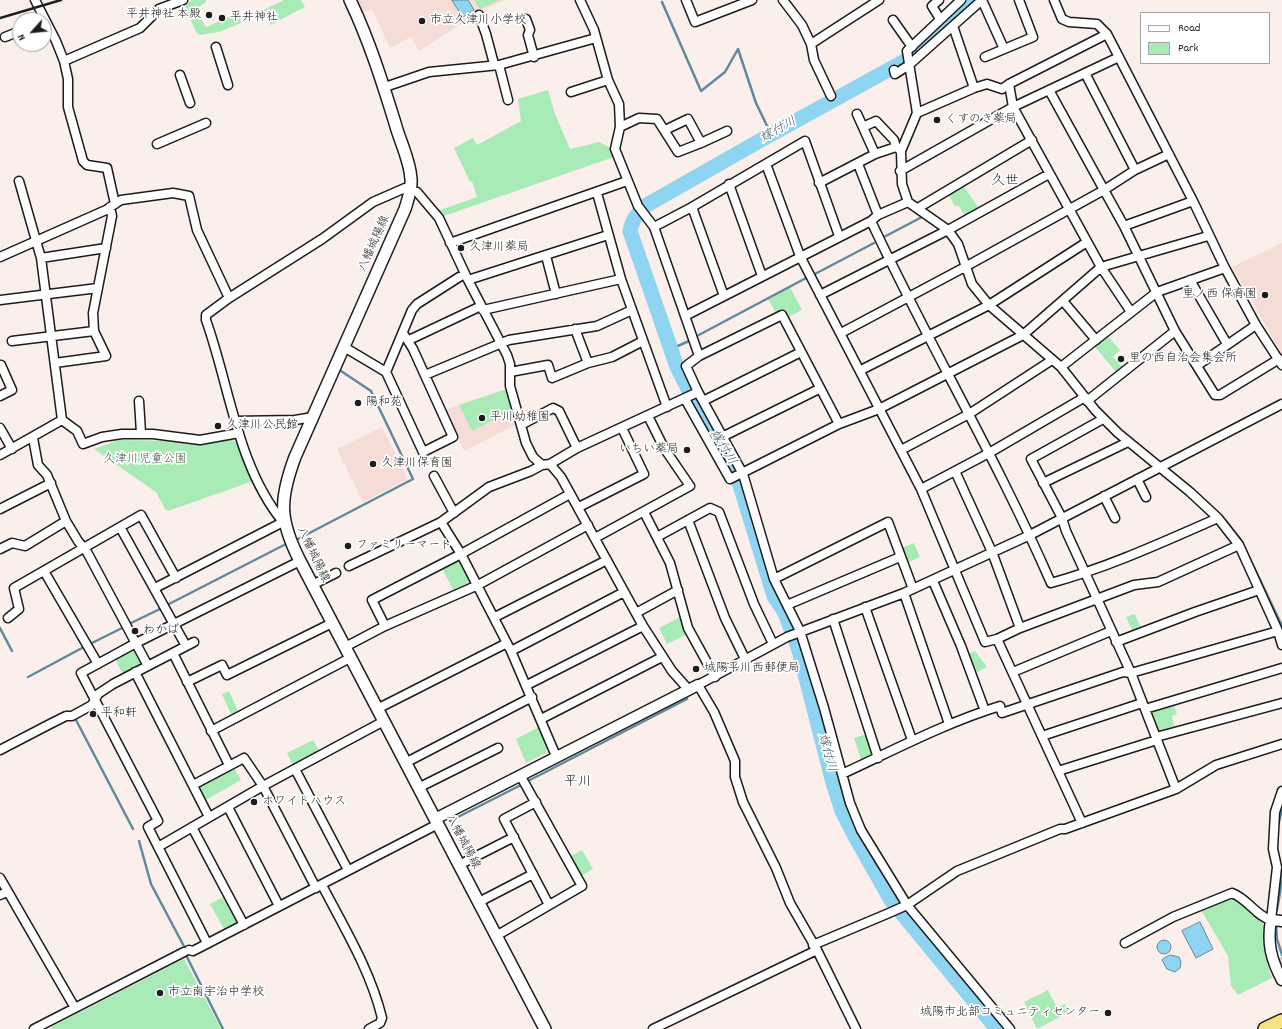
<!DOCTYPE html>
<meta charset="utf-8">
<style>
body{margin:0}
#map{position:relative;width:1282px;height:1029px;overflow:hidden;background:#fbefec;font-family:Dekko,sans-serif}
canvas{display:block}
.legend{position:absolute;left:1140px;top:12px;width:130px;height:52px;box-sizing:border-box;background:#fff;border:1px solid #a4a4a4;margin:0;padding:5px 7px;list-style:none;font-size:12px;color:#1c1c1c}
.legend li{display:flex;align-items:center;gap:8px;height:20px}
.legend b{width:20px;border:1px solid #a4a4a4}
.north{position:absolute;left:12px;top:12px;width:40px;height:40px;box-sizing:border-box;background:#fff;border:1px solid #a4a4a4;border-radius:50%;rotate:243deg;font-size:11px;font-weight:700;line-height:16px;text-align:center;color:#1c1c1c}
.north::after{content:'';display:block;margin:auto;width:14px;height:18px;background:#1c1c1c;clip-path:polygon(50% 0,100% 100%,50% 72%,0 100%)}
</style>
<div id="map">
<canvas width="1282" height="1029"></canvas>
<ul class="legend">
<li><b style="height:5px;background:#fff"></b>Road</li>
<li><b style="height:11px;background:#a8ebb6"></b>Park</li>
</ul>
<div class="north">N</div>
</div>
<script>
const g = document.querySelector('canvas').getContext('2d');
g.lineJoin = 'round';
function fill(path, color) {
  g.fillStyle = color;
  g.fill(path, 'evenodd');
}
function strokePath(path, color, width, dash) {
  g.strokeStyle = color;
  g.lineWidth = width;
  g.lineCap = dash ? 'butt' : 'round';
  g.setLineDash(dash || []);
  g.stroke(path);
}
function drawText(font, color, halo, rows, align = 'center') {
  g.font = font + ' Dekko,"Klee One",sans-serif';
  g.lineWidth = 3.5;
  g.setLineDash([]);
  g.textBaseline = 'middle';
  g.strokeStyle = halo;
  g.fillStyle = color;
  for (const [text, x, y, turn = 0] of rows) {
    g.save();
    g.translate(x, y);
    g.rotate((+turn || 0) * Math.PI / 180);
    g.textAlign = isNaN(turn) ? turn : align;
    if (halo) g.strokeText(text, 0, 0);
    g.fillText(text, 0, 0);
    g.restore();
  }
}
const built = new Path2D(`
 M355 0H505L481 11 419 51 411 37 390 48 372 9 361 14Z
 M1282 243V354L1232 267Z
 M507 389 517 424 464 451 444 410Z
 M382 427 408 479 363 502 337 449Z`);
const green = new Path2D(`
 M192 0H206V2L201 5 198 12 205 26 207 27 236 13 240 15 241 23 219 32 200 35 196 32 185 7 187 3Z
 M284 0H301L305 7 270 25 263 10Z
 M474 0H499L480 9Z
 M548 90 555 114 570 149 599 142 609 147 614 157 441 217 437 211 477 197 472 181 470 182 454 148 473 138 477 145 521 121 518 99Z
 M963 185 980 210 966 218 959 206H955L948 194Z
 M790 287 802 310 787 318 777 315 768 299Z
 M1108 336 1120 350 1113 357 1123 367 1117 373 1095 347Z
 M507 389 514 413 507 415 505 414 472 431 459 405Z
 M229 438 237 443 253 481 168 511 165 509 156 492 94 449 119 440 182 441Z
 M914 543 920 557 905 564 899 549Z
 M459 560 463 561 471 578 470 582 453 590 442 568Z
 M1135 614 1141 629 1133 633 1126 617Z
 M682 616 688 634 667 644 659 628Z
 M135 646 144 664 124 676 114 657Z
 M975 651 987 667 977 672 968 654Z
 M229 691 238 711 231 714 222 694Z
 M1174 705 1177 714 1172 716 1174 726 1158 731 1150 712Z
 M539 727 547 746 546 753 526 763 516 739Z
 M867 734 873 752 870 759 862 762 854 738Z
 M313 740 320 752 293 766 287 753Z
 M233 766 241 780 204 801 198 789 199 785Z
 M582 850 593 869 581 876 569 857Z
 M1234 896 1264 925C1261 944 1265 960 1272 978L1238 995 1231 986 1228 956 1200 908Z
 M223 897 237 922 224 929 210 904Z
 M184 959 221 1029H52L51 1027Z
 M1048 990 1057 1008 1065 1004 1069 1012 1037 1029 1024 1002Z`);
const water = new Path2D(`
 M452 0H468L474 10 463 17Z
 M1200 922 1213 949 1196 958 1182 931Z
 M1157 947a7 7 0 1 1 14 0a7 7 0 1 1-14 0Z
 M1170 955 1179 957 1181 962 1180 968 1175 972 1167 969 1162 960Z`);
const stream = new Path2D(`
 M662 2 701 91 725 72 738 49 756 103 771 134
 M882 238 922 217
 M813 275 874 243
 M695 337 808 277
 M671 349 689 341
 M1225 520 1241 540 1282 626
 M296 540 413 479 371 391 341 371
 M169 604 286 544
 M129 624 162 608
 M0 628 12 651
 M90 644 122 628
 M28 677 82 648
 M76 720 133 829
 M530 780 687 699
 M450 821 521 785
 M1278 826 1282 809
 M139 841 151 884 187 952V957L223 1029
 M1277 910 1281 887 1280 868
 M1276 925 1277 939 1282 955`);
const river = new Path2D(`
 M970 0 910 58 761 140 645 206C637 214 632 220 630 231L677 367 696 405 736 472 774 596 784 611 798 647 833 783 842 811 857 840 891 900 997 1029`);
const minorTunnel = new Path2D(`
 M1270 950 1277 955 1282 964`);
const minor = new Path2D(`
 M35 0 56 41 64 61 68 79V107L83 161 87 165 107 168 115 204
 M580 0 594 30 608 80 619 104 620 127 615 149 638 206 654 227 699 356 686 366 698 392 743 474 774 579 800 631 824 708 850 803 861 830 907 905 1010 1029
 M686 0 695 22 752 0
 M783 0 802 25 811 44 814 60 831 96
 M939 0 932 6 940 19
 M961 0 907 51 917 113 901 151 902 184 908 202 948 230 958 244 972 284 989 305 1061 367 1095 410 1118 433 1190 492 1218 518 1239 545 1278 631 1282 645
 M1054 0 1062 19 1069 22 1097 24 1107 34 1193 201 1225 268 1256 325 1282 365
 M479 15 486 34 494 64
 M526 19 530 30 528 35 534 57
 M893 20 912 47
 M953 26 974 88
 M5 37 20 31
 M811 44 879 0
 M216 47 228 85
 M985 57 1033 37 1019 0
 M64 61 140 28 159 9 183 0
 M499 65 508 100
 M894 70 895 74 909 65 982 0 1004 49
 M1085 73 1135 170 1104 190 1124 226 1193 201
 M180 75 190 103
 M1009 84 1107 34
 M385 87 429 72 499 65 596 38
 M571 92 608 80
 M917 113 974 88 987 84 1002 89 1009 84 1013 107 1101 267 1208 236
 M857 114 875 154
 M620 127 639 118 657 119 678 152 701 143 688 119 665 130
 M863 127 876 121 894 140 896 147
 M701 143 727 131
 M157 144 206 123
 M766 164 800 256 921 489 985 642 997 639
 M858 164 878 215
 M1135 170 1169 154
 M900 171 1013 107 1119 57
 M19 181 41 258 62 420 77 431 83 444 102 437 122 434H153L200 440 239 433
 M819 183 875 154 896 147 901 151
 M729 184 762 276
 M597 193 621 279 667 407
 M692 207 724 296
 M918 208 1032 140
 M871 221C928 343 997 459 1051 583 1109 567 1163 542 1218 518
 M1124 226 1175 331 1215 395H1220L1279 359
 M654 227 692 207 805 141 839 236
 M450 243 627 181
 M546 256 556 294
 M0 257 106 210 121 200 173 193 189 196 197 230 229 298
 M41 258 106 248
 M468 280 608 235
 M1190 280 1227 344
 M820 295 948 230 1049 174
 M0 300 98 288
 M1063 301 1096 340
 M483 310 621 279
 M685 316 871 221 878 215 908 202
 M841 333 965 267 1104 190 1049 90
 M409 340 481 306
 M12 341 94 331
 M344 347 386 372 412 310 417 304 464 274
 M699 356 782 315 839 424
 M55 363 106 356 94 331 93 313 112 216 110 207
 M588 363 612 357 643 341
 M1198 365 1256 325
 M0 366 1 365 12 390 0 396
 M1061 367 1157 292 1225 268
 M861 370 989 305 1087 242
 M386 372 423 452 453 437 413 349 403 333
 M510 372 548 365 552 378 588 363 575 329
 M425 375 509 340 597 326 632 310
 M685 399 730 479 839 424 879 409 1023 335 1101 267 1131 312
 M139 401 141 433
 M703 401 801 352
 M1087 401 1175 331
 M1103 419 1031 459 1062 518 1066 531 1131 673 1176 789
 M235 421 295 420 313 417
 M521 425 553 408 559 411 577 448
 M0 428 12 449
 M724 436 819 389
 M33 438 38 465 47 475 66 521 78 541 87 552 148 666
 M901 450 969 414 1052 360
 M0 455 62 420
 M550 464 577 448 698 392
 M542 465 531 471 489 487 441 522 461 554 511 651 556 756
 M955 471 992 552 1020 628
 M434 476 454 513
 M1137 479 1146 497
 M1043 483 1128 442
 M921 489 989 453 1085 397
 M1104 496 1115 518
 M579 507 644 474 622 428
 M0 509 51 483
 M644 512 670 563 688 628 715 677
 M688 520 725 618 745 659
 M120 527 186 646
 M657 537 710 508 719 512 754 604 773 644
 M595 538 690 486 664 448 648 416
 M0 549 12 543 25 546 66 521
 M349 566 441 522
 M44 571 98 664
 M774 579 888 522 913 589
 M933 581 961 646 985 711
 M312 585 336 573
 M155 588 283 522C237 466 230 387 206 320V315L229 298 322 239 373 202 405 188 417 192 439 218 468 280 507 355 510 364V386L526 443 533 457 542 465 550 464 561 477 643 626 672 671 688 689
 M904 593 949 724
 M787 605 900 557
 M865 607 912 740
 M636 613 678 590
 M495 617 607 560
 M8 618 19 609 14 588 141 515 176 578
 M833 619 878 758
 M385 626 372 600 461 554 570 494
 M1116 642 1195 612 1259 590
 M345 647 385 626 478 585 588 525
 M511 651 624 592
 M173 653 229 765
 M135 672 209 817
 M1013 672 1111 631
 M187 682 222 665 227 675 332 623
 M527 685 643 626
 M377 709 507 643
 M1145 709 1282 668
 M541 719 662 657
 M211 731 350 658
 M1042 736 1142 703
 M1156 737 1282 703
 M0 750 50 724 66 716H72L92 705 98 694 113 684 194 642
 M405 763 532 697
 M295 769 348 870
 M1058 771 1157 740
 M842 774C894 750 945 723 1000 706L1002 713 1123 672 1131 673 1278 631
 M193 785 244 758 263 786 316 888
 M418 788 498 748
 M536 802 504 819 549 905
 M228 807 279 906
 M1082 823 997 639 1020 628 1134 585 1158 582 1239 545
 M192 827 244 925
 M158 847 263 786 384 721
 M459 865 514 837
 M0 878 75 1008
 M323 887C345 929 371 972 382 1018L380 1023 369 1029
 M0 895 7 892
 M479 902 533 874
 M496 936 582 886 520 775
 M207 943 148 827 158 821 81 673 136 643 300 561
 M1125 943 1173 917 1232 893C1248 899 1256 916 1271 920L1277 867 1273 849 1275 812 1282 791
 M813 945 889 913 907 905 957 871 1060 829H1065L1176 789 1216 765 1282 744
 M189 950 193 951 438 824
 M34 1029 184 952
 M653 1029 817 950
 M856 1029 817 950 790 903 776 868 743 802 735 777V761L714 712 698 685 787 637 904 593 1030 535 1282 404`);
const tertiary = new Path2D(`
 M435 819 698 685
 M1282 921 1271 920C1267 943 1271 960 1282 980`);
const secondary = new Path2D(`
 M350 0C369 40 382 81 395 123 400 142 410 160 411 179 412 189 408 199 405 209L295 457C279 500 279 520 300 561L545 1029`);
const trunk = new Path2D(`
 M1265 1029 1282 1021`);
const rail = new Path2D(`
 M0 18 61 0`);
const markers = [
 [209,15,4,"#1c1c1c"],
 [222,18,4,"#1c1c1c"],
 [422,21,4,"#1c1c1c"],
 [937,120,4,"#1c1c1c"],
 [461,248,4,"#1c1c1c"],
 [1265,295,4,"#1c1c1c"],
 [1121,359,4,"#1c1c1c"],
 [358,403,4,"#1c1c1c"],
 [482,418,4,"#1c1c1c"],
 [218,426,4,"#1c1c1c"],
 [687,450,4,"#1c1c1c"],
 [373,464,4,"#1c1c1c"],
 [348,546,4,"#1c1c1c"],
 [135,631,4,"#1c1c1c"],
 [696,669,4,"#1c1c1c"],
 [93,714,4,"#1c1c1c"],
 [254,802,4,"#1c1c1c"],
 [160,993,4,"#1c1c1c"],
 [1108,1013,4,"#1c1c1c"]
];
const poiNames = [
 ["平井神社 本殿",201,15,"right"],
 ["平井神社",230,18],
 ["市立久津川小学校",430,21],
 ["くすのき薬局",945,120],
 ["久津川薬局",469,248],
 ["里ノ西 保育園",1257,295,"right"],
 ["里の西自治会集会所",1129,359],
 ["陽和苑",366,403],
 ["平川幼稚園",490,418],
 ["久津川公民館",226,426],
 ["いちい薬局",679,450,"right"],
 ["久津川保育園",381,464],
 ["ファミリーマート",356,546],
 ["わかば",143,631],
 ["城陽平川西郵便局",704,669],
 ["平和軒",101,714],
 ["ホワイトハウス",262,802],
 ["市立南宇治中学校",168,993],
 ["城陽市北部コミュニティセンター",1100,1013,"right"]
];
const streetNames = [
 ["八幡城陽線",375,244,-66],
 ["八幡城陽線",312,555,64],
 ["八幡城陽線",462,842,62]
];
const parkNames = [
 ["久津川児童公園",145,460]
];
const waterNames = [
 ["嫁付川",779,131,-29],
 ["嫁付川",722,448,59],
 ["嫁付川",826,753,75]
];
const quarterNames = [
 ["久世",1005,182],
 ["平川",578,783]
];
fill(built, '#f6dcd6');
fill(green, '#a8ebb6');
fill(water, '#8fd4f1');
strokePath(water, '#618a9c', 1);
strokePath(stream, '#618a9c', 2.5);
strokePath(river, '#8fd4f1', 15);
strokePath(minorTunnel, '#dacfcd', 8, [8, 4]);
strokePath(minor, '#1c1c1c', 11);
strokePath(tertiary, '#1c1c1c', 13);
strokePath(secondary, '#1c1c1c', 14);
strokePath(trunk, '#1c1c1c', 16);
strokePath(minor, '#fff', 8);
strokePath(tertiary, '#fff', 10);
strokePath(secondary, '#fff', 11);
strokePath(trunk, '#f7e281', 13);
strokePath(rail, '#1c1c1c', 2.5);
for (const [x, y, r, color] of markers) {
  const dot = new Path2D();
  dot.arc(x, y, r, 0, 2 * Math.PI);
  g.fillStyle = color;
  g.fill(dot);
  strokePath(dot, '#fff', 1.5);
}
drawText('12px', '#1c1c1c', '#fff', poiNames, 'left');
drawText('12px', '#1c1c1c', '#fff', streetNames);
drawText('12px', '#465a4a', '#fff', parkNames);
drawText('italic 13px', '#445c67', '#fff', waterNames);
drawText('14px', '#1c1c1c', '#fff', quarterNames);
</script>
